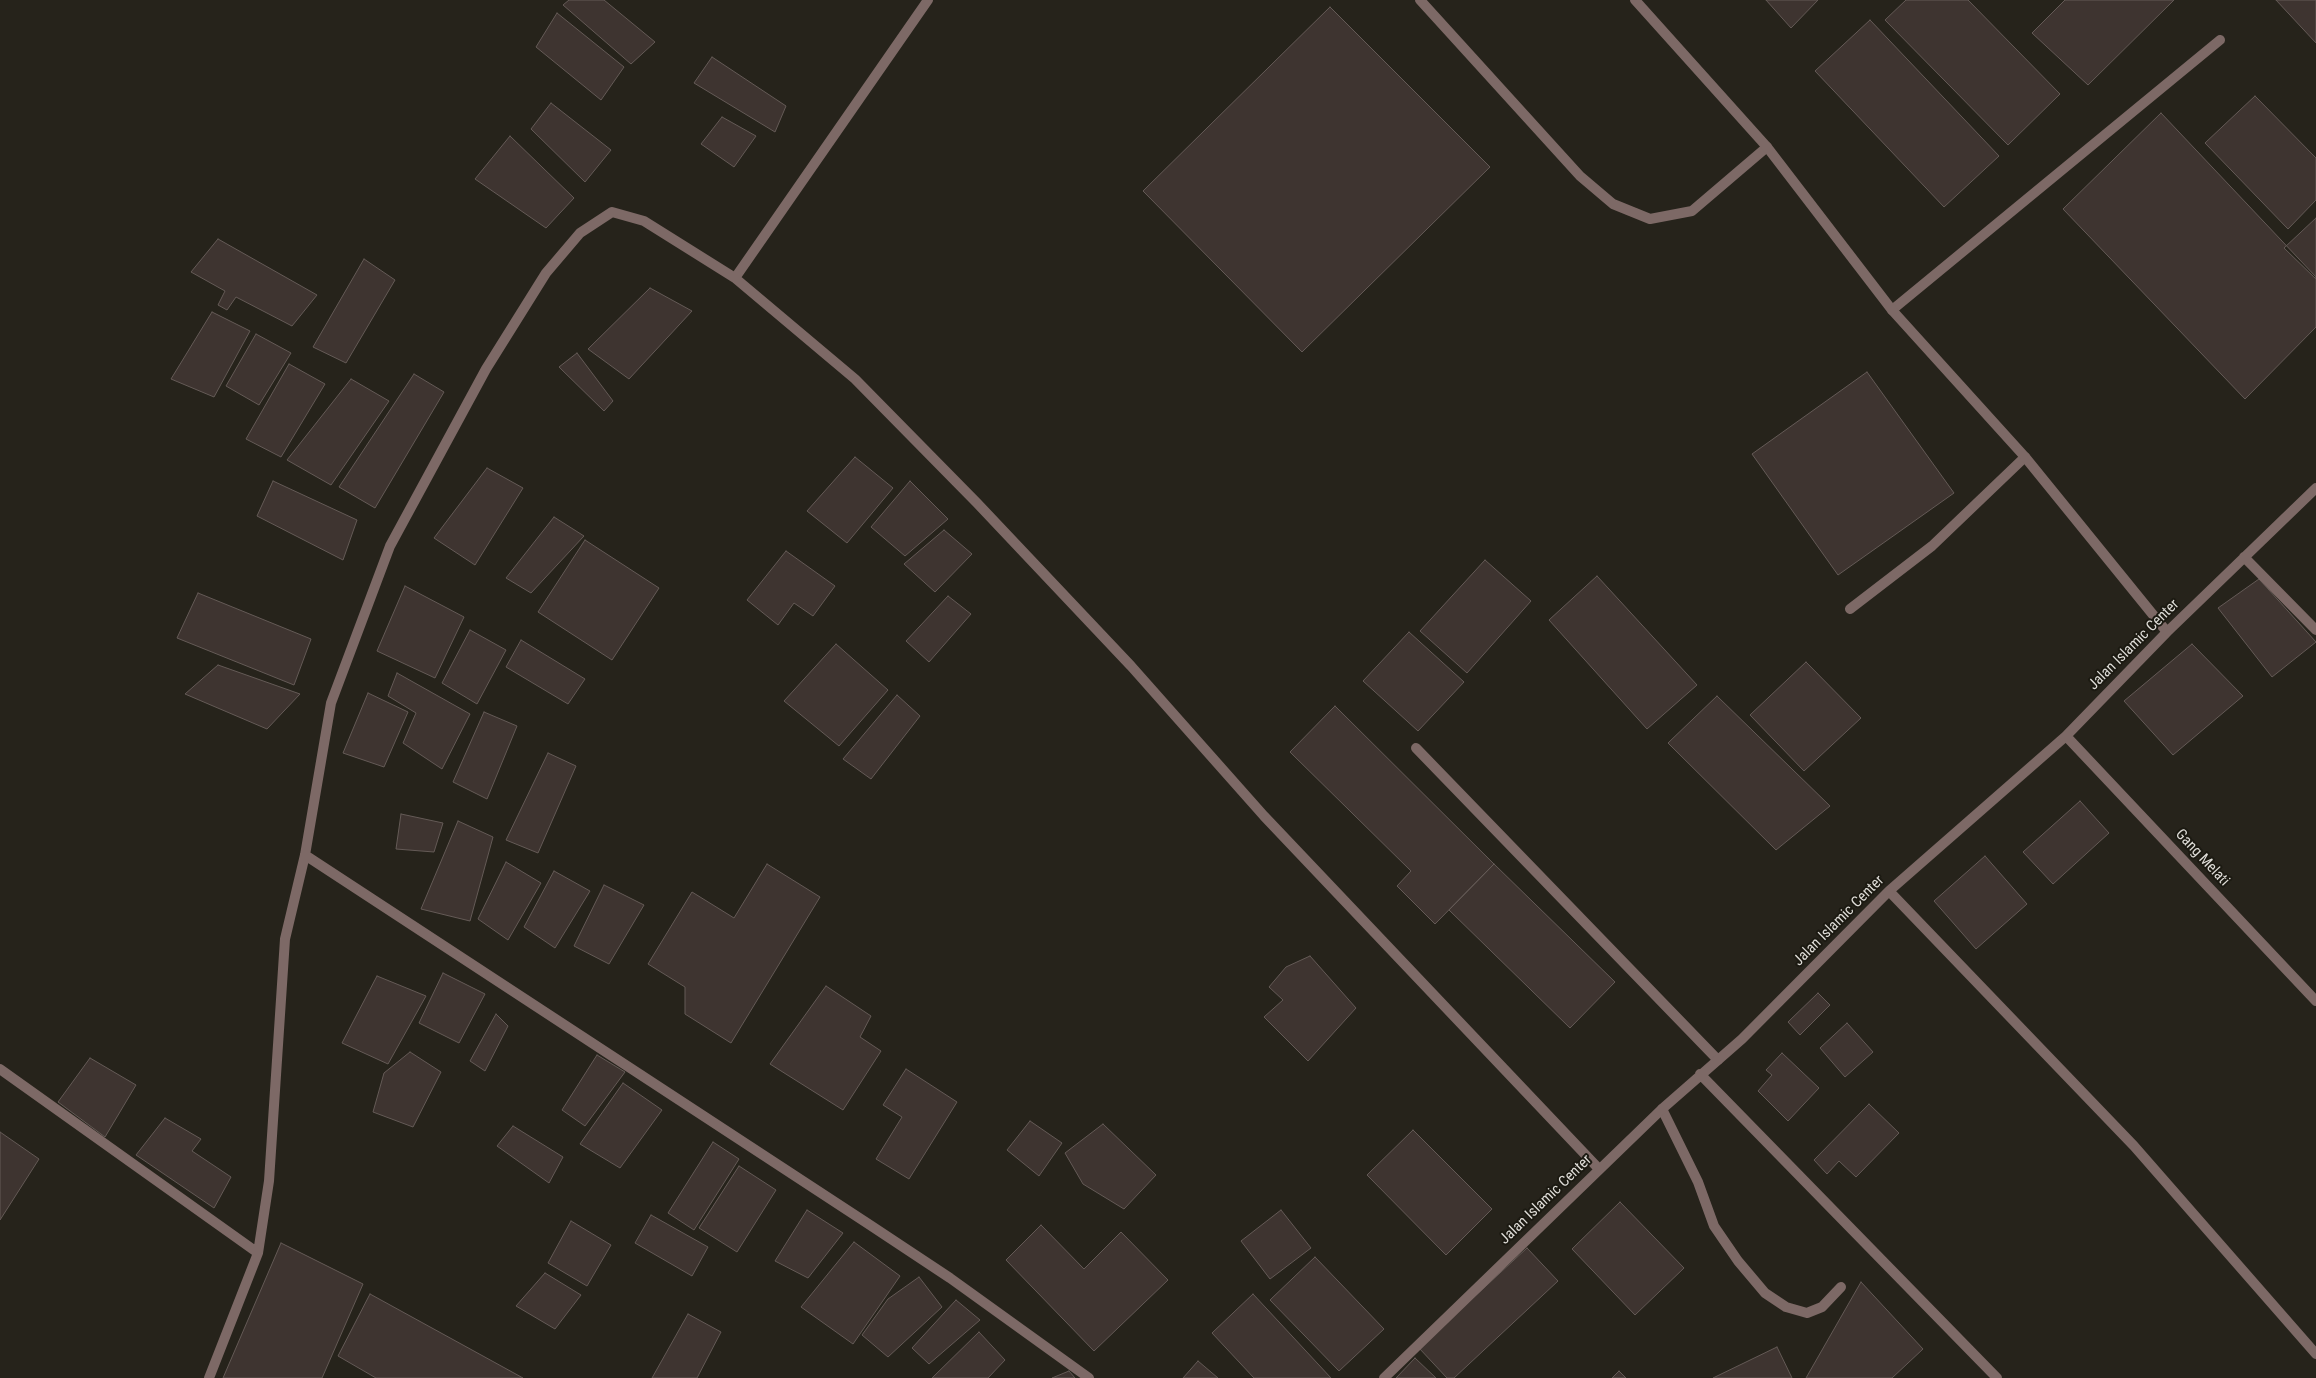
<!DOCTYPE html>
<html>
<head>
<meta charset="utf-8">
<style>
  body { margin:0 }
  canvas { display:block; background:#26231b }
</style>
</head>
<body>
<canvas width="2316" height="1378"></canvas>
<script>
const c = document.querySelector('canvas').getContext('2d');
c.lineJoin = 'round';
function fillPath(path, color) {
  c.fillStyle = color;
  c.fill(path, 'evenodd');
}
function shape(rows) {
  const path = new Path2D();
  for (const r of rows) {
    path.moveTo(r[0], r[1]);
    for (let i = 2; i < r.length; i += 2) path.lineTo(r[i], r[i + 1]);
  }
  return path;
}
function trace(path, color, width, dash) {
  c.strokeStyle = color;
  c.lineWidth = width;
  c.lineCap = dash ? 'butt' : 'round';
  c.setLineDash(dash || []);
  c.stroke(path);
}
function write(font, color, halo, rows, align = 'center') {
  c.font = font + ' "Roboto Condensed",sans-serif';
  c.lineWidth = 4;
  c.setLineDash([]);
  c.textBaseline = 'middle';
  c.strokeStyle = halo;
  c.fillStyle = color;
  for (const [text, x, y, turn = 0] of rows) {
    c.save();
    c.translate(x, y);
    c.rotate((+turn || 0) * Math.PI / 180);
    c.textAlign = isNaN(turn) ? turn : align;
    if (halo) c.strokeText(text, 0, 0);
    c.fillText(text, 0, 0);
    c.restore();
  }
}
const building = shape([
  [569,0,604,0,655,42,631,64,563,5,569,0],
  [1766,0,1818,0,1791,28,1766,0],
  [1906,0,1968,0,2060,94,2008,145,1885,20,1906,0],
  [2065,0,2174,0,2088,85,2032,33,2065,0],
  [2276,0,2316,0,2316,43,2276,0],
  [1330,7,1490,167,1302,352,1143,191,1330,7],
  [557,13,624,67,601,100,536,47,557,13],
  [1870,20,1999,156,1944,207,1815,71,1870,20],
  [712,57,786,106,775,132,694,83,712,57],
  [2255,96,2316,158,2316,200,2288,229,2205,143,2255,96],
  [551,103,611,150,585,182,531,129,551,103],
  [2161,113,2316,277,2316,327,2245,399,2063,209,2161,113],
  [722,117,756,136,734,167,701,144,722,117],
  [510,136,574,198,546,228,475,179,510,136],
  [2316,218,2316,279,2284,248,2316,218],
  [218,239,317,295,292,326,236,297,227,310,218,305,225,291,191,272,218,239],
  [364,259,395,280,346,363,313,347,364,259],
  [650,288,692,311,629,379,588,349,650,288],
  [212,312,250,331,214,397,171,379,212,312],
  [256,334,291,353,259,405,226,386,256,334],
  [577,353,613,401,604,411,559,367,577,353],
  [289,364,325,384,281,457,246,439,289,364],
  [1867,372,1954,493,1838,575,1752,454,1867,372],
  [414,374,444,392,375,508,339,487,414,374],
  [351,379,389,401,331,485,287,460,351,379],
  [855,457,893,488,847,543,807,511,855,457],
  [487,468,523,488,475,565,434,538,487,468],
  [273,481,357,520,343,560,257,516,273,481],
  [910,481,948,519,905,556,871,527,910,481],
  [554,517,584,536,531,593,506,578,554,517],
  [944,530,972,554,935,592,904,564,944,530],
  [585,540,659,588,612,660,538,612,585,540],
  [786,551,835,586,813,616,794,603,778,625,747,600,786,551],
  [1485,560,1531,601,1467,673,1420,631,1485,560],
  [1597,576,1697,685,1647,729,1549,620,1597,576],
  [2259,579,2316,642,2272,677,2218,608,2259,579],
  [405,586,464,617,435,678,377,651,405,586],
  [198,593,311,639,294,685,177,638,198,593],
  [948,596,971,614,929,662,906,641,948,596],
  [470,630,506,650,477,704,442,683,470,630],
  [1409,632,1464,682,1418,731,1363,681,1409,632],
  [521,640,585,679,568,704,506,667,521,640],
  [836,644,888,690,839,746,784,701,836,644],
  [2192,644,2243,696,2173,755,2124,701,2192,644],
  [1806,662,1861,718,1804,771,1750,715,1806,662],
  [218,665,300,694,267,729,185,694,218,665],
  [397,673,470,714,442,769,403,743,416,713,388,696,397,673],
  [368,693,408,712,384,767,343,753,368,693],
  [897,695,920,716,871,779,843,759,897,695],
  [1717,696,1830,806,1776,850,1668,743,1717,696],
  [1335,706,1494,864,1435,924,1397,886,1411,871,1290,752,1335,706],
  [484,712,517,726,487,799,453,782,484,712],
  [548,753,576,766,538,853,506,840,548,753],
  [2080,801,2109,833,2053,884,2023,852,2080,801],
  [401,814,443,823,434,852,396,849,401,814],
  [458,821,493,837,470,921,421,909,458,821],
  [1985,856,2027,904,1976,949,1934,901,1985,856],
  [506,862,541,883,508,940,478,919,506,862],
  [767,864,820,897,731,1043,685,1014,685,987,648,964,692,892,734,918,767,864],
  [1494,864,1615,982,1570,1028,1449,910,1494,864],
  [554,871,590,891,555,948,524,927,554,871],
  [604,885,644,905,609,964,574,946,604,885],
  [1310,956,1356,1008,1308,1061,1264,1017,1283,1000,1269,987,1286,967,1310,956],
  [443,973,485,994,459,1043,419,1023,443,973],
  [377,976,426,996,388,1064,342,1043,377,976],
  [826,986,871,1016,860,1037,881,1051,843,1110,770,1064,826,986],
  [1818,993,1830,1005,1800,1035,1788,1022,1818,993],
  [496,1014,508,1026,485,1071,470,1061,496,1014],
  [1847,1023,1873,1052,1845,1077,1820,1048,1847,1023],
  [410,1052,441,1072,413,1127,373,1112,384,1073,410,1052],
  [1782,1053,1819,1088,1788,1121,1758,1091,1772,1075,1766,1070,1782,1053],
  [597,1055,625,1072,585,1126,562,1110,597,1055],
  [90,1058,136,1085,105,1137,58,1102,90,1058],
  [906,1069,957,1102,909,1179,876,1159,902,1117,883,1105,906,1069],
  [623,1083,662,1110,620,1168,580,1144,623,1083],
  [1869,1104,1899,1133,1856,1177,1839,1161,1827,1174,1814,1160,1869,1104],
  [165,1118,201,1139,192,1151,231,1177,214,1208,136,1155,165,1118],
  [1030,1121,1062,1143,1039,1176,1007,1150,1030,1121],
  [1103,1124,1156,1175,1124,1209,1083,1184,1065,1153,1103,1124],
  [513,1126,563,1157,549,1183,497,1146,513,1126],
  [1413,1130,1492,1209,1446,1255,1367,1175,1413,1130],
  [0,1132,39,1159,0,1220,0,1132],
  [713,1142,739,1159,694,1230,668,1213,713,1142],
  [739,1166,776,1190,737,1252,699,1228,739,1166],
  [1620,1202,1684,1268,1635,1315,1572,1249,1620,1202],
  [807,1210,843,1233,808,1278,775,1261,807,1210],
  [1281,1210,1311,1248,1270,1279,1241,1241,1281,1210],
  [651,1215,708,1247,692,1276,635,1243,651,1215],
  [571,1221,611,1245,587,1286,548,1263,571,1221],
  [1041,1225,1084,1269,1121,1232,1168,1280,1094,1351,1006,1260,1041,1225],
  [854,1242,900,1276,853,1344,801,1307,854,1242],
  [281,1243,363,1284,322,1378,223,1378,281,1243],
  [1527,1248,1558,1281,1454,1378,1447,1378,1419,1348,1527,1248],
  [1315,1257,1384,1329,1339,1371,1270,1300,1315,1257],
  [545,1273,581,1295,555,1329,516,1306,545,1273],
  [919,1277,942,1307,888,1357,862,1335,888,1299,919,1277],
  [1861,1282,1923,1349,1892,1378,1806,1378,1861,1282],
  [370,1294,523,1378,376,1378,338,1356,370,1294],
  [1253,1294,1331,1378,1254,1378,1212,1333,1253,1294],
  [956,1300,980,1320,929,1364,912,1348,956,1300],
  [688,1314,721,1332,697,1378,652,1378,688,1314],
  [979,1332,1005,1360,988,1378,932,1378,979,1332],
  [1777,1347,1792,1378,1713,1378,1777,1347],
  [1415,1358,1436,1378,1396,1378,1415,1358],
  [1198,1361,1218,1378,1183,1378,1198,1361],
  [1069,1371,1075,1378,1052,1378,1069,1371],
  [1619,1371,1626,1378,1612,1378,1619,1371]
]);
const lane = shape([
  [1420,0,1580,176,1613,204,1650,219,1692,211,1767,147],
  [1892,310,2220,40],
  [1850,609,1932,546,2025,457],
  [1416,748,1718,1060],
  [1662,1109,1698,1182,1714,1226,1738,1261,1765,1293,1786,1307,1807,1313,1822,1307,1841,1287]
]);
const street = shape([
  [928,0,735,278,855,379,977,503,1131,666,1264,816,1599,1169],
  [1635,0,1767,147,1892,310,2025,457,2167,632],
  [2244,557,2316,630],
  [2066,736,2316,1001],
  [305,855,870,1225,950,1278,1089,1378],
  [1889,891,2134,1146,2316,1354],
  [0,1069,258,1253],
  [1700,1074,1997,1378],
  [209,1378,258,1253,269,1181,285,939,305,855,331,703,390,546,486,369,546,273,580,233,612,212,644,221,735,278],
  [1384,1378,1662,1109,1742,1039,1889,891,2066,736,2167,632,2316,488]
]);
const streetNames = [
  ["Jalan Islamic Center",2134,645,-45],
  ["Gang Melati",2202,858,47],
  ["Jalan Islamic Center",1839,921,-45],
  ["Jalan Islamic Center",1546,1200,-44]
];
fillPath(building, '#3e3430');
trace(building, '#645a56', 1);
trace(lane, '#7d6966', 10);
trace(street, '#7d6966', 10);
write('15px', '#dfddd8', '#1c1a12', streetNames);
</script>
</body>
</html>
